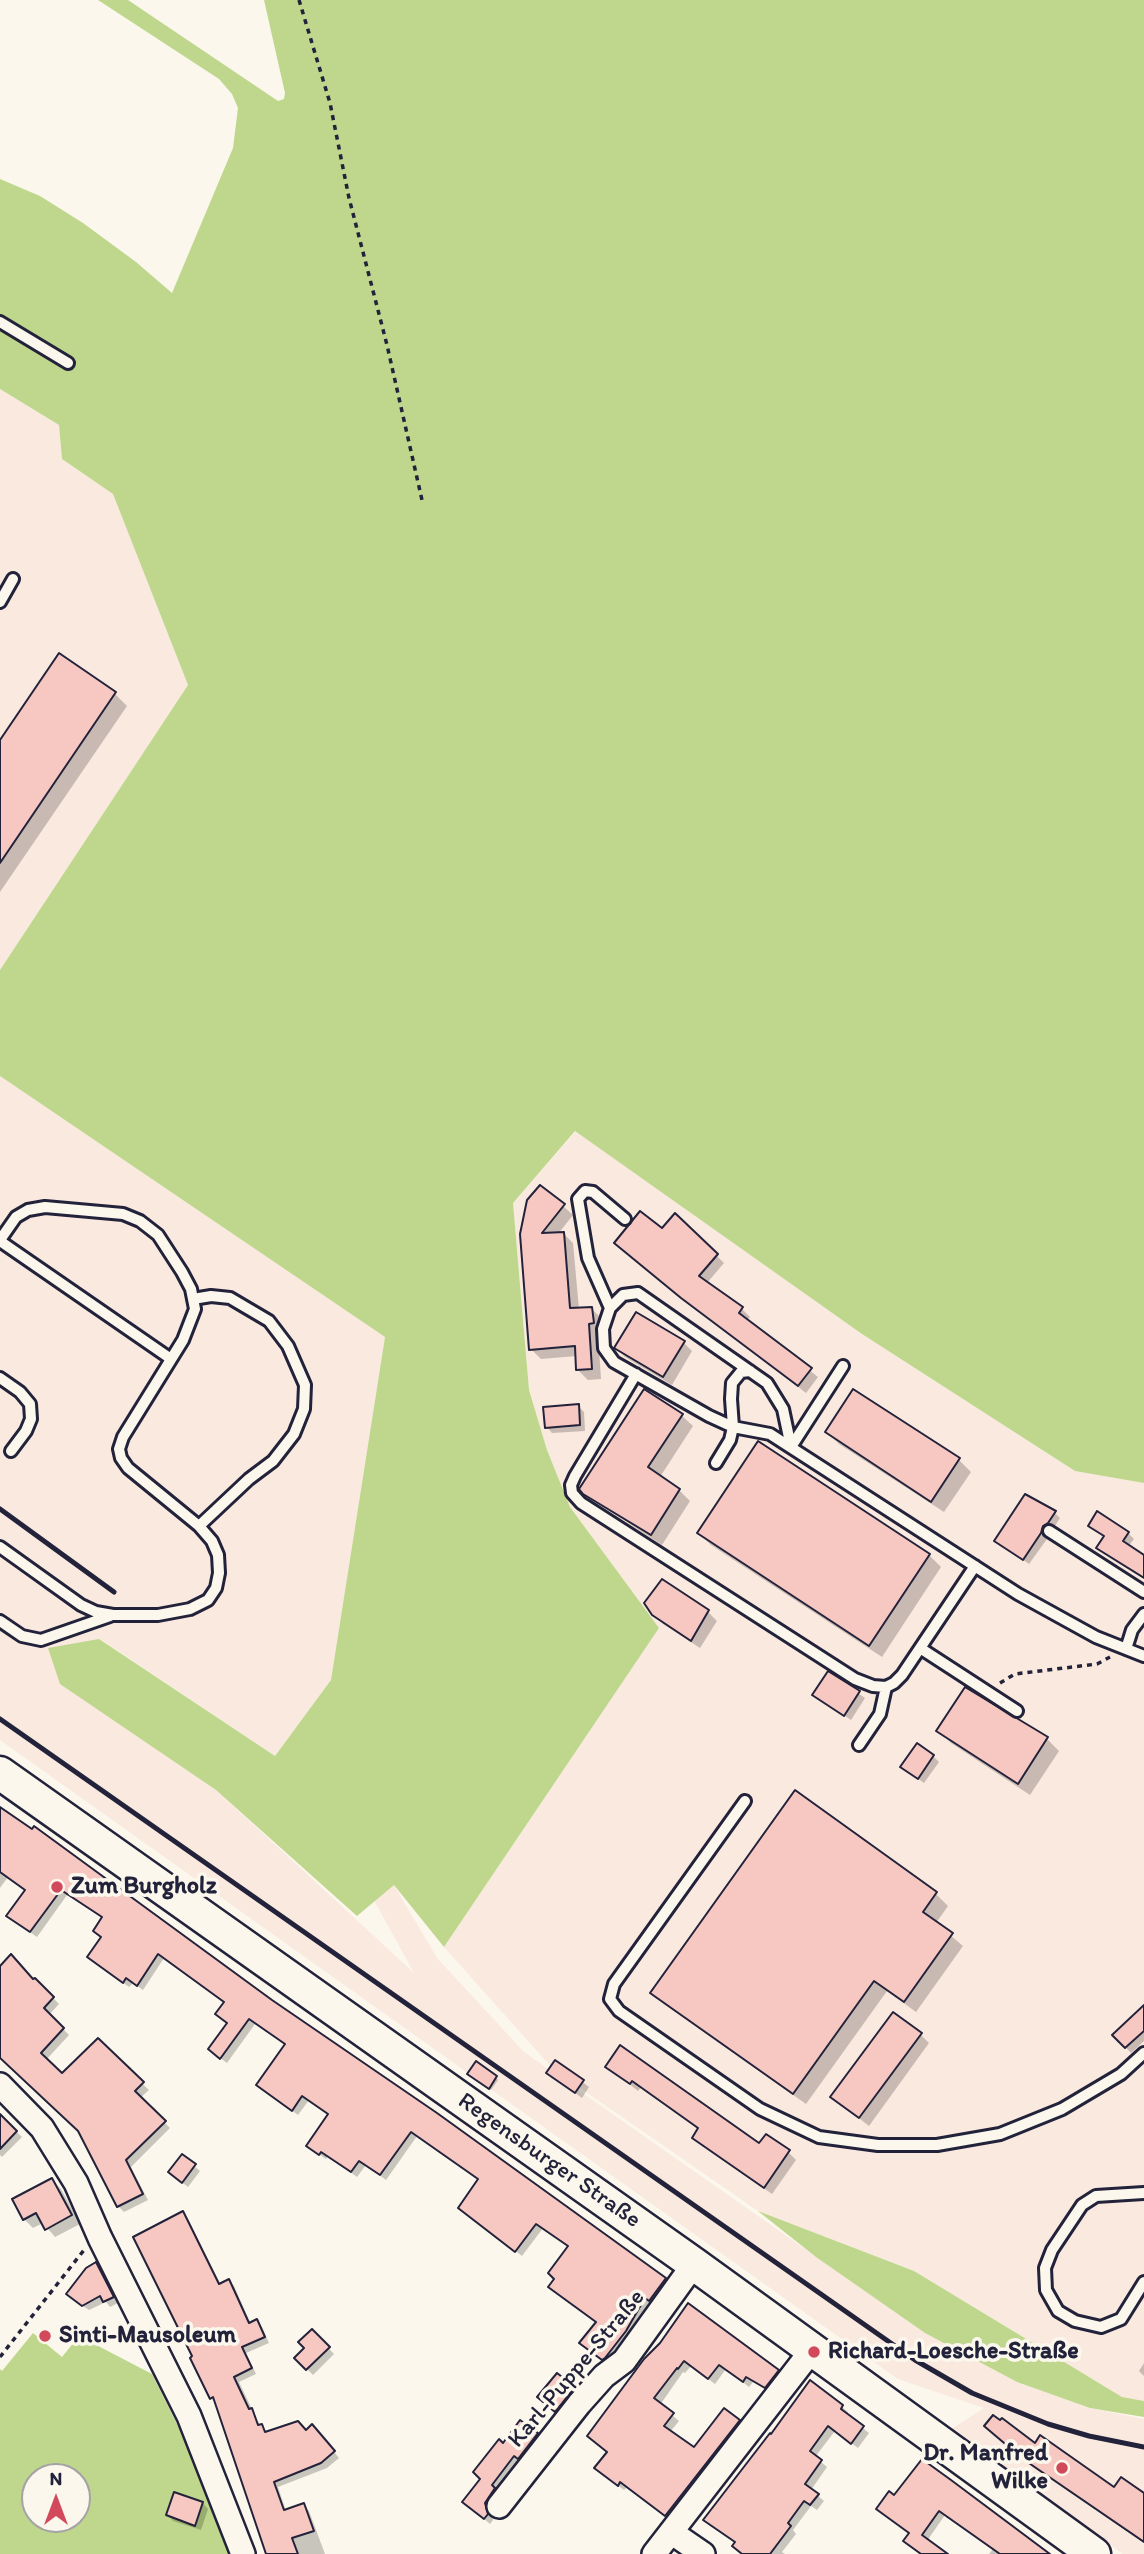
<!DOCTYPE html>
<html>
<head>
<meta charset="utf-8">
<style>
  body { margin:0 }
  #map { position:relative; width:1144px; height:2554px; overflow:hidden; background:#fbf7ec; font-family:Itim,sans-serif }
  canvas { display:block }
  .north { position:absolute; left:21px; top:2463px; width:70px; height:70px; box-sizing:border-box; background:#fbf7ec; border:2px solid #a4a2a5; border-radius:50%; rotate:0deg; font-size:19px; font-weight:700; line-height:28px; text-align:center; color:#22223b }
  .north::after { content:''; display:block; margin:auto; width:24px; height:32px; background:#d1495b; clip-path:polygon(50% 0,100% 100%,50% 72%,0 100%) }
</style>
</head>
<body>
<div id="map">
<canvas width="1144" height="2554"></canvas>
<div class="north">N</div>
</div>
<script>
const c = document.querySelector('canvas').getContext('2d');
c.lineJoin = 'round';
function fillPath(path, color) {
  c.fillStyle = color;
  c.fill(path, 'evenodd');
}
function shape(rows) {
  const path = new Path2D();
  for (const r of rows) {
    path.moveTo(r[0], r[1]);
    for (let i = 2; i < r.length; i += 2) path.lineTo(r[i], r[i + 1]);
  }
  return path;
}
function trace(path, color, width, dash) {
  c.strokeStyle = color;
  c.lineWidth = width;
  c.lineCap = dash ? 'butt' : 'round';
  c.setLineDash(dash || []);
  c.stroke(path);
}
function write(font, color, halo, rows, align = 'center') {
  c.font = font + ' Itim,sans-serif';
  c.lineWidth = 7;
  c.setLineDash([]);
  c.textBaseline = 'middle';
  c.strokeStyle = halo;
  c.fillStyle = color;
  for (const [text, x, y, turn = 0] of rows) {
    c.save();
    c.translate(x, y);
    c.rotate((+turn || 0) * Math.PI / 180);
    c.textAlign = isNaN(turn) ? turn : align;
    if (halo) c.strokeText(text, 0, 0);
    c.fillText(text, 0, 0);
    c.restore();
  }
}
const built = shape([
  [0,389,59,425,62,459,113,494,188,685,0,970],
  [0,1076,385,1337,331,1680,275,1756,100,1639,62,1684,216,1790,414,1973,371,1895,394,1885,437,1958,524,2052,925,2333,1017,2382,1090,2408,1144,2419,1144,2554,1123,2554,950,2430,984,2408,898,2379,0,1740],
  [576,1131,862,1334,1075,1471,1144,1483,1144,2401,1122,2397,914,2271,758,2211,554,2070,444,1947,659,1628,570,1507,547,1450,529,1390,513,1203]
]);
const green = shape([
  [98,0,128,0,278,101,284,99,285,93,264,0,1144,0,1144,1483,1075,1471,862,1334,575,1131,513,1203,529,1390,547,1450,570,1507,659,1628,444,1947,394,1885,357,1916,216,1790,60,1684,48,1648,99,1639,275,1756,331,1680,385,1337,0,1076,0,970,188,685,113,494,62,459,59,425,0,389,0,179,40,196,83,223,136,262,172,293,233,148,238,108,232,94,219,79],
  [758,2211,914,2271,1122,2397,1144,2401,1144,2417,1090,2408,1017,2382,925,2333,816,2257],
  [33,2333,62,2357,79,2336,152,2374,211,2492,232,2554,0,2554,0,2369,2,2371],
  [35,2477,77,2477,77,2519,35,2519]
]);
const shadow = shape([
  [115,694,127,706,0,892,0,743],
  [563,1206,573,1215,558,1234,563,1233,573,1243,579,1309,591,1308,601,1318,598,1334,601,1379,588,1380,578,1370,577,1356,541,1359,531,1349,522,1234],
  [675,1215,724,1263,707,1283,742,1309,750,1317,747,1321,818,1377,806,1393,624,1251,662,1231],
  [683,1342,692,1351,672,1385,625,1357,616,1348],
  [578,1406,584,1412,585,1431,552,1433,547,1427],
  [681,1415,693,1426,660,1477,679,1490,690,1501,662,1545,593,1500,582,1489],
  [827,1432,959,1460,971,1472,944,1512,839,1444],
  [1055,1513,1060,1518,1053,1529,1048,1532,1047,1539,1029,1564,996,1541],
  [1096,1531,1128,1533,1134,1539,1128,1547,1144,1557,1144,1578,1104,1553,1099,1548,1105,1537],
  [699,1533,929,1555,941,1567,882,1657,711,1545],
  [662,1581,708,1612,717,1621,700,1648,663,1624,654,1614],
  [829,1673,865,1698,851,1720,815,1695],
  [939,1731,1047,1739,1059,1751,1030,1795,951,1743],
  [933,1756,939,1762,924,1783,902,1767],
  [795,1793,936,1894,948,1906,936,1923,963,1946,916,2012,887,1991,806,2104,664,2004,652,1992],
  [0,1810,665,2279,671,2285,655,2306,651,2303,631,2337,609,2364,587,2348,597,2323,550,2287,569,2247,543,2228,522,2256,466,2213,479,2180,417,2136,386,2180,366,2165,357,2177,328,2156,326,2159,314,2151,330,2115,309,2100,298,2115,264,2090,286,2045,255,2024,227,2063,216,2055,229,2024,225,2003,164,1958,143,1990,133,1983,129,1987,95,1963,103,1938,103,1918,67,1895,37,1937,14,1921,26,1891,8,1877,0,1888],
  [0,1967,35,1980,59,2004,49,2015,69,2035,46,2060,62,2075,98,2041,149,2090,140,2098,170,2128,131,2167,148,2200,124,2212,118,2206,79,2130,0,2056],
  [1144,2008,1144,2041,1131,2053,1114,2035],
  [920,2034,929,2043,869,2126,832,2097],
  [556,2062,589,2087,582,2098,554,2078],
  [607,2066,759,2146,788,2152,796,2160,772,2194,702,2145,694,2138,700,2129,641,2087,638,2091],
  [472,2076,496,2077,498,2080,491,2090],
  [0,2116,22,2137,2,2157,0,2155],
  [182,2156,200,2171,188,2187,175,2177],
  [52,2180,61,2189,80,2224,55,2237,43,2223,33,2228,24,2219,14,2200],
  [182,2213,188,2219,221,2285,228,2281,234,2286,251,2324,257,2322,262,2327,269,2343,246,2353,256,2374,239,2382,260,2426,267,2431,318,2432,339,2458,327,2468,278,2487,286,2511,304,2505,309,2511,325,2554,268,2554,217,2404,211,2398],
  [96,2264,102,2270,118,2303,110,2307,106,2302,89,2310,74,2300],
  [312,2331,334,2354,313,2375,296,2358,306,2348],
  [661,2344,778,2371,784,2377,771,2393,753,2382,749,2387,726,2369,715,2384,691,2366,685,2373,683,2372,660,2405,679,2421,670,2432,694,2450,739,2421,745,2427,672,2521,627,2487,624,2490,602,2474,608,2453],
  [1144,2363,1144,2376,1139,2371],
  [557,2375,580,2394,562,2416,545,2403],
  [842,2407,848,2412,846,2415,869,2433,858,2448,835,2431,815,2457,827,2467,811,2490,824,2501,817,2510,811,2506,793,2530,796,2534,782,2552,785,2554,743,2554,735,2546],
  [521,2422,543,2440,490,2510,493,2520,490,2524,470,2507,482,2479],
  [995,2435,1035,2445,1115,2489,1144,2496,1144,2543,1034,2468],
  [922,2461,1046,2554,989,2554,993,2549,945,2515,927,2541,945,2554,921,2554,911,2547,905,2541,910,2534,895,2498],
  [203,2503,208,2509,201,2530,173,2521,168,2515]
]);
const building = shape([
  [59,653,116,692,0,863,0,740,59,653],
  [540,1185,565,1204,542,1233,564,1232,570,1308,592,1307,594,1323,589,1324,592,1369,576,1370,575,1346,529,1350,520,1234,527,1200,540,1185],
  [640,1211,662,1228,675,1213,718,1254,699,1276,743,1307,739,1313,812,1368,798,1386,681,1298,614,1243,640,1211],
  [636,1312,685,1341,663,1377,614,1348,636,1312],
  [644,1389,683,1414,648,1467,680,1489,651,1535,583,1494,579,1489,644,1389],
  [853,1389,960,1458,931,1502,825,1432,853,1389],
  [579,1404,580,1425,545,1428,543,1407,579,1404],
  [758,1441,930,1554,869,1646,697,1533,758,1441],
  [1025,1494,1056,1511,1048,1523,1043,1526,1041,1533,1023,1560,994,1541,1025,1494],
  [1097,1511,1129,1532,1123,1541,1144,1555,1144,1578,1096,1548,1104,1536,1088,1526,1097,1511],
  [662,1579,709,1610,691,1641,652,1615,644,1603,662,1579],
  [828,1671,860,1691,844,1716,812,1695,828,1671],
  [965,1687,1048,1737,1018,1784,936,1731,965,1687],
  [917,1743,934,1755,918,1779,900,1767,917,1743],
  [795,1790,937,1892,923,1912,953,1933,904,2002,874,1981,793,2094,650,1993,795,1790],
  [0,1807,32,1829,34,1826,272,2000,437,2113,666,2278,649,2301,645,2298,626,2331,605,2358,602,2360,579,2343,596,2322,548,2287,554,2279,548,2273,568,2246,536,2224,515,2252,458,2208,478,2179,411,2132,380,2175,359,2161,351,2172,321,2152,319,2155,306,2146,328,2114,302,2096,292,2111,256,2085,285,2044,249,2019,220,2059,208,2049,227,2023,215,2014,224,2002,158,1954,137,1986,126,1978,123,1983,87,1957,101,1937,93,1931,102,1917,61,1890,30,1932,6,1916,25,1890,0,1872,0,1807],
  [11,1954,33,1979,35,1978,54,1997,44,2008,64,2028,41,2053,62,2073,98,2038,144,2082,135,2091,166,2121,126,2160,143,2194,117,2207,78,2131,0,2058,0,1966,11,1954],
  [1144,2005,1144,2031,1125,2048,1112,2035,1144,2005],
  [893,2012,922,2033,859,2118,830,2097,893,2012],
  [620,2045,759,2143,766,2134,790,2150,764,2188,692,2138,698,2128,632,2081,630,2084,605,2067,620,2045],
  [555,2060,584,2080,575,2093,546,2073,555,2060],
  [476,2061,497,2076,489,2089,467,2074,476,2061],
  [0,2114,17,2131,0,2149,0,2114],
  [182,2154,196,2164,182,2183,168,2172,182,2154],
  [52,2178,72,2215,45,2230,36,2213,23,2220,12,2199,52,2178],
  [183,2211,219,2284,229,2279,249,2323,257,2319,265,2337,242,2347,252,2368,234,2377,249,2409,252,2408,258,2425,262,2424,265,2432,298,2421,306,2430,312,2424,335,2451,321,2463,274,2482,284,2510,304,2503,314,2531,292,2538,298,2554,266,2554,213,2397,210,2399,190,2358,192,2356,133,2237,183,2211],
  [96,2262,114,2297,103,2302,100,2296,82,2306,66,2294,86,2268,96,2262],
  [688,2303,779,2370,765,2388,746,2377,743,2382,719,2365,708,2379,684,2361,678,2369,677,2368,654,2398,674,2413,664,2426,694,2447,724,2408,740,2420,665,2516,620,2482,618,2486,594,2468,607,2452,587,2436,644,2359,660,2343,688,2303],
  [312,2329,330,2347,306,2370,294,2358,304,2348,298,2342,312,2329],
  [557,2373,575,2387,555,2412,537,2397,557,2373],
  [810,2380,843,2405,841,2409,864,2426,851,2444,828,2426,810,2451,822,2460,805,2484,819,2494,810,2505,804,2501,788,2523,791,2526,770,2554,742,2554,732,2546,735,2542,703,2520,770,2433,771,2434,810,2380],
  [993,2415,1000,2420,1002,2418,1035,2443,1040,2435,1114,2487,1121,2477,1144,2493,1144,2542,1023,2459,984,2426,993,2415],
  [520,2420,538,2433,518,2459,514,2456,492,2485,495,2488,485,2503,488,2514,484,2519,462,2502,480,2479,473,2472,499,2439,503,2443,520,2420],
  [922,2459,951,2480,1050,2554,1000,2554,939,2511,922,2535,948,2554,921,2554,903,2541,909,2533,876,2509,889,2491,894,2495,922,2459],
  [174,2492,203,2502,195,2526,166,2515,174,2492]
]);
const path = shape([
  [299,0,330,103,349,198,387,345,422,500],
  [1000,1683,1015,1674,1097,1664,1110,1657],
  [0,2357,84,2250]
]);
const lane = shape([
  [0,322,68,363],
  [0,602,13,579],
  [0,1240,16,1217,28,1210,45,1207,123,1214,140,1221,158,1235,182,1272,191,1289,195,1309,183,1340,123,1437,119,1449,121,1458,128,1468,199,1526,212,1541,218,1555,219,1573,216,1588,208,1600,190,1609,158,1615,113,1615,96,1612,81,1605,0,1547],
  [0,1241,171,1359],
  [193,1299,211,1296,230,1298,269,1321,288,1346,305,1385,304,1409,294,1434,273,1461,249,1479,199,1526],
  [610,1308,588,1258,578,1199,585,1191,593,1192,625,1219],
  [636,1374,575,1476,571,1485,572,1493,581,1503,855,1679,873,1686,886,1687,894,1683,902,1675,975,1566],
  [0,1378,20,1392,30,1404,31,1419,26,1431,11,1451],
  [791,1447,783,1409,767,1383,638,1293,623,1295,610,1308,603,1329,604,1348,614,1362,709,1416,733,1427,770,1434,1018,1594,1096,1637,1144,1656],
  [791,1447,843,1366],
  [716,1463,730,1440,733,1427,731,1399,732,1383,741,1372,750,1371],
  [1049,1531,1144,1592],
  [0,1621,22,1636,41,1640,110,1616],
  [920,1648,1017,1711],
  [1126,1649,1132,1630,1144,1614],
  [859,1745,880,1714,886,1687],
  [745,1801,614,1984,610,1999,619,2011,760,2109,819,2137,878,2145,937,2145,1000,2134,1062,2109,1121,2074,1144,2053],
  [1144,2193,1096,2196,1082,2205,1052,2250,1045,2268,1046,2290,1058,2311,1075,2321,1101,2327,1121,2319,1144,2282]
]);
const street = shape([
  [0,2085,42,2128,76,2183,100,2238,189,2416,243,2554],
  [499,2506,579,2404,604,2376,624,2361,694,2264],
  [671,2532,703,2554],
  [654,2554,812,2350]
]);
const secondary = shape([
  [0,1773,694,2264,1094,2554]
]);
const rail = shape([
  [0,1509,114,1592],
  [0,1719,915,2360,972,2393,1048,2424,1089,2436,1144,2447]
]);
const markers = [
  [57,1887,7,"#d1495b"],
  [45,2336,7,"#d1495b"],
  [814,2352,7,"#d1495b"],
  [1062,2468,7,"#d1495b"]
];
const poiNames = [
  ["Zum Burgholz",71,1887],
  ["Sinti-Mausoleum",59,2336],
  ["Richard-Loesche-Straße",828,2352],
  ["Dr. Manfred",1048,2454,"right"],
  ["Wilke",1048,2482,"right"]
];
const streetNames = [
  ["Regensburger Straße",549,2161,35],
  ["Karl-Puppe-Straße",577,2369,-50]
];
fillPath(built, '#fae9df');
fillPath(green, '#bed78d');
fillPath(shadow, '#0003');
fillPath(building, '#f7c7c1');
trace(building, '#22223b', 2);
trace(lane, '#22223b', 16);
trace(street, '#22223b', 28);
trace(secondary, '#22223b', 37);
trace(path, '#22223b', 3.5, [5, 5]);
trace(lane, '#fbf7ec', 10);
trace(street, '#fbf7ec', 23);
trace(secondary, '#fbf7ec', 32);
trace(rail, '#22223b', 5);
for (const [x, y, r, color] of markers) {
  const dot = new Path2D();
  dot.arc(x, y, r, 0, 2 * Math.PI);
  c.fillStyle = color;
  c.fill(dot);
  trace(dot, '#fbf7ec', 2.5);
}
write('bold 24px', '#22223b', '#fbf7ec', poiNames, 'left');
write('24px', '#22223b', '#fbf7ec', streetNames);
</script>
</body>
</html>
